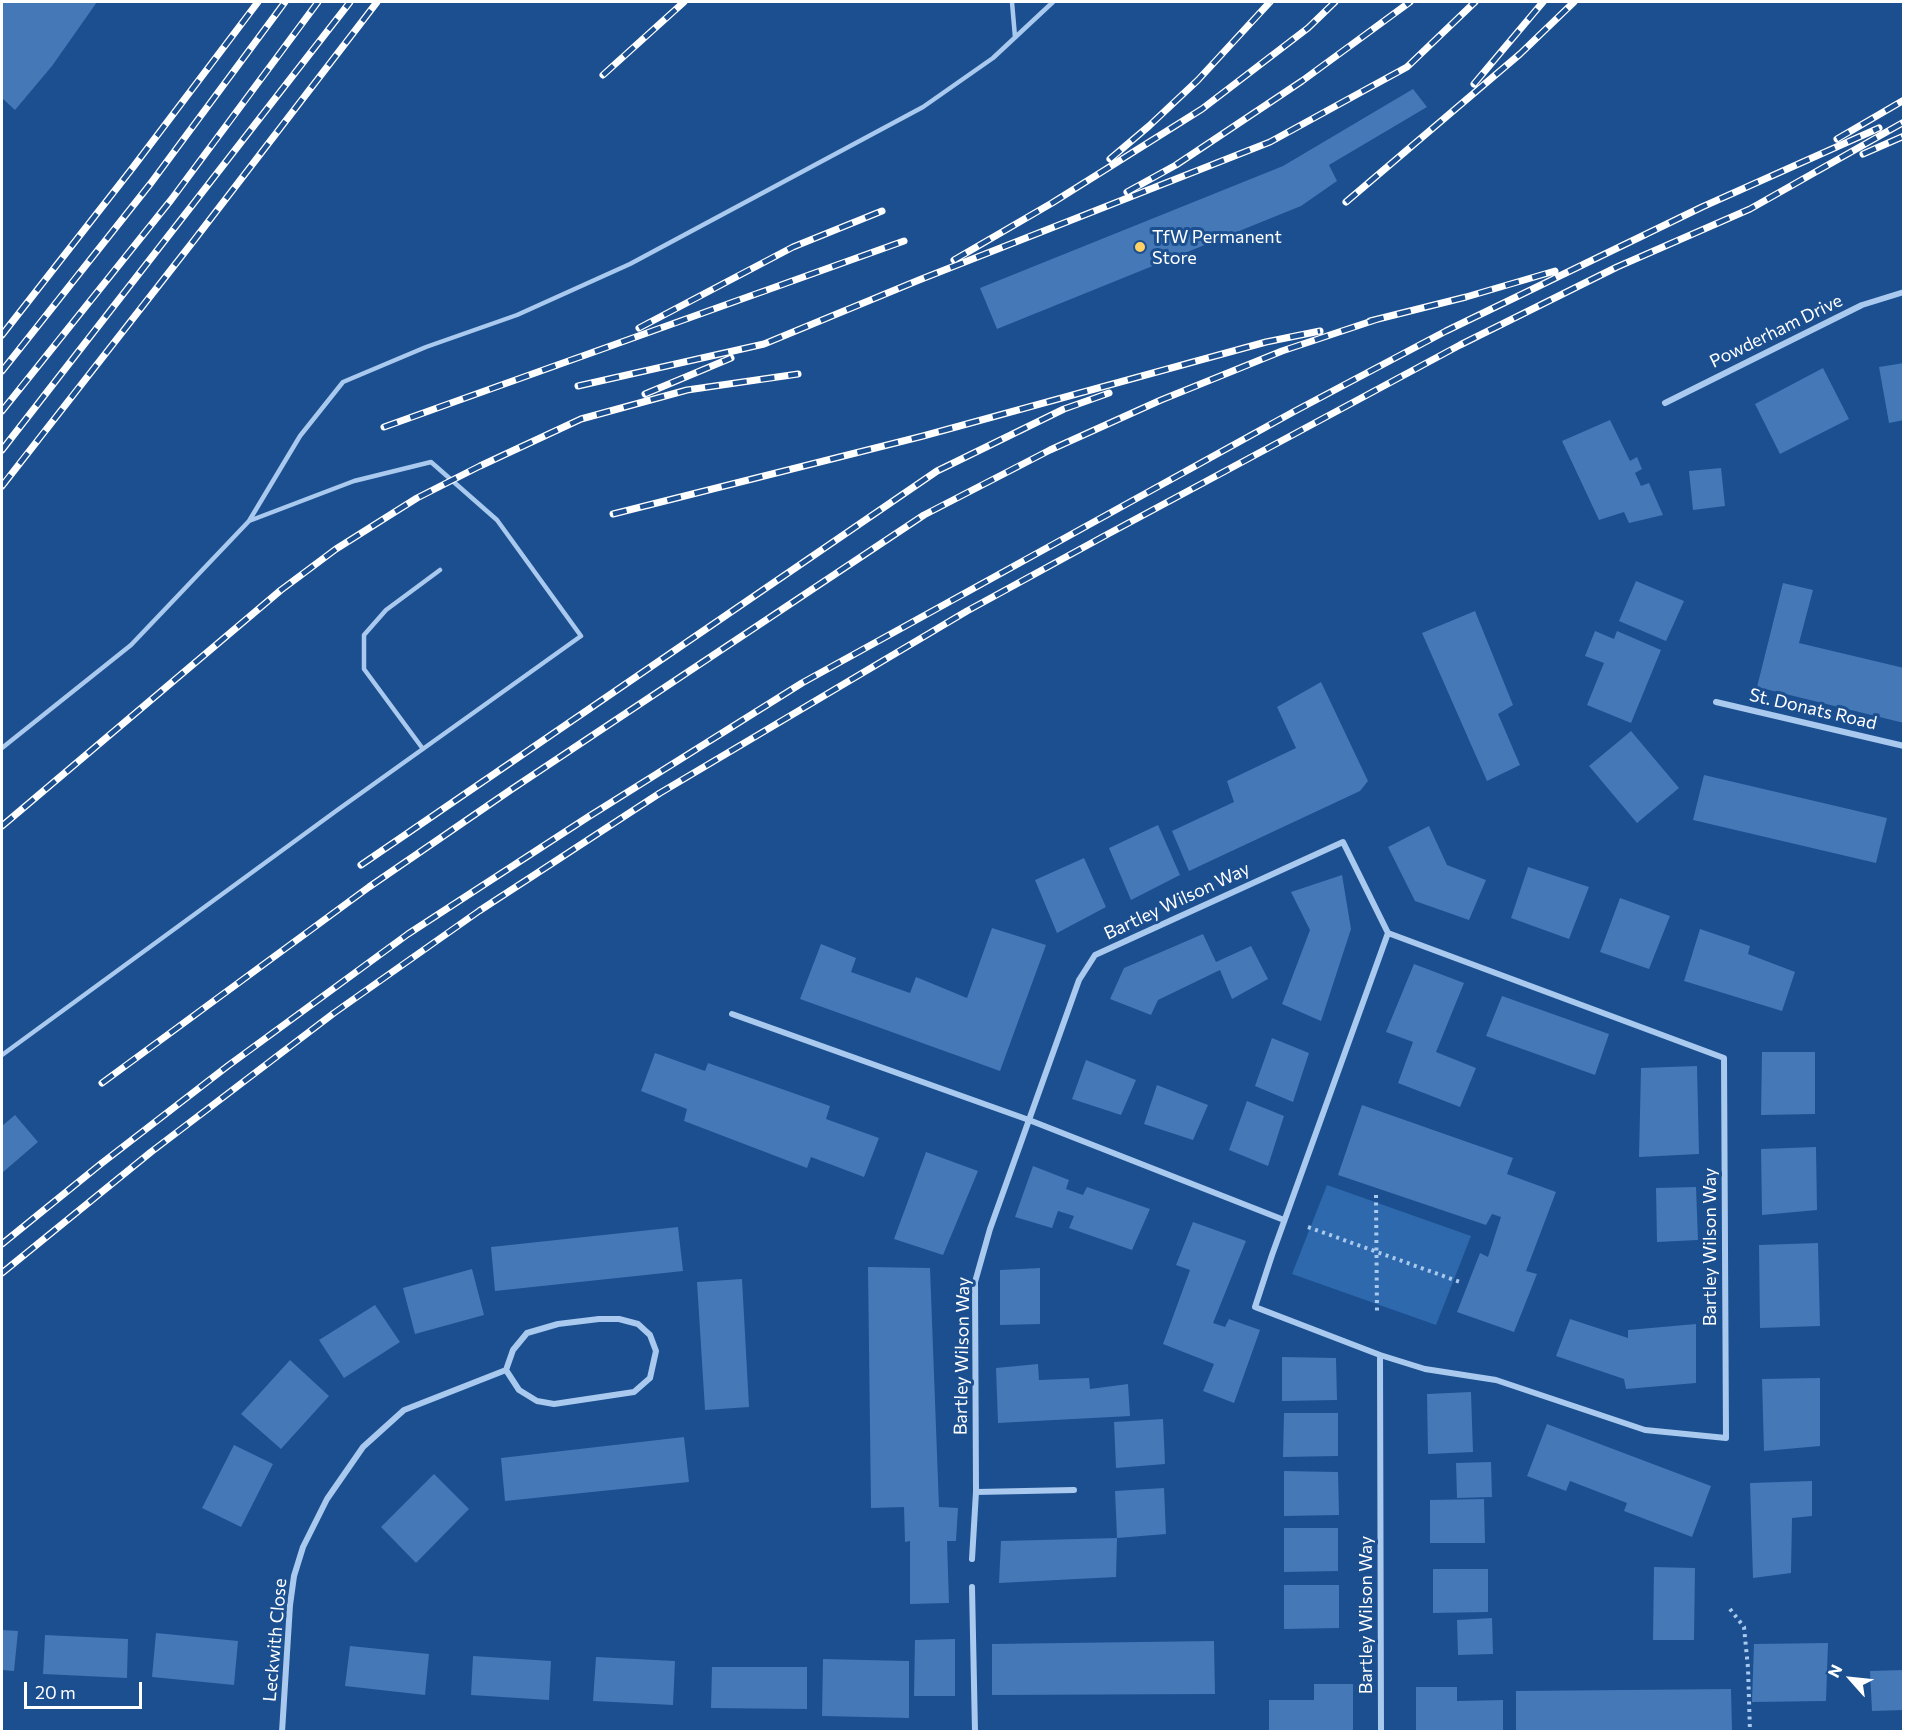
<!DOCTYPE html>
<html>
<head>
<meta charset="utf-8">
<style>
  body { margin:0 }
  #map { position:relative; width:1905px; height:1733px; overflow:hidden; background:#1b4f8f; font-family:Commissioner,sans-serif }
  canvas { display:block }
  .frame { position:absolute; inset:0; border:3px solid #fff; pointer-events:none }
  .north { position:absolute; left:1821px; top:1649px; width:60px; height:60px; -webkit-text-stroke:4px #1b4f8f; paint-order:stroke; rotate:297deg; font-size:16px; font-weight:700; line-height:24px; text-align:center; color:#fff }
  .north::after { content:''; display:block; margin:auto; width:21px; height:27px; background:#fff; clip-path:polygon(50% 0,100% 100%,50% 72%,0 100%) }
  .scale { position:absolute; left:24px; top:1682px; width:118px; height:27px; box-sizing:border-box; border:3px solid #fff; border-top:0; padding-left:8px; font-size:18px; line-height:21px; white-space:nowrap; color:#fff; -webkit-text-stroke:4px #1b4f8f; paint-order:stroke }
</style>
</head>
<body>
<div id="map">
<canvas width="1905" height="1733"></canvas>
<div class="frame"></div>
<div class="north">N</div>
<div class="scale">20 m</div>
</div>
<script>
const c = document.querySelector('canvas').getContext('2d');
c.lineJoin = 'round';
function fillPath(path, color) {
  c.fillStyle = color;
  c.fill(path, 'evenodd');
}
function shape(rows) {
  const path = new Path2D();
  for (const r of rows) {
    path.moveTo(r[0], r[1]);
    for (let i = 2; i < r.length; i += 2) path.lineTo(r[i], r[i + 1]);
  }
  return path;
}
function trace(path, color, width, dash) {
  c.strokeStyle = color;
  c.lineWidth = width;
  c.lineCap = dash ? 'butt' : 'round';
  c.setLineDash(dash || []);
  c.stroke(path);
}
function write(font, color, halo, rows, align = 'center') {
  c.font = font + ' Commissioner,sans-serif';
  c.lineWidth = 6;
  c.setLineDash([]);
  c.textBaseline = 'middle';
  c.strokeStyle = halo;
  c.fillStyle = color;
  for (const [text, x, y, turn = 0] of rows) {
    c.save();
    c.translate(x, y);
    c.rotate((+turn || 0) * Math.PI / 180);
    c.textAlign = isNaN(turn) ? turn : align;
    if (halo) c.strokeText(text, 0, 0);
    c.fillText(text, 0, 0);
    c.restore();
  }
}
const green = shape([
  [1327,1185,1471,1236,1436,1325,1292,1274]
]);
const building = shape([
  [2,2,97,2,52,66,15,110,2,98],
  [1413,89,1427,107,1329,165,1337,181,1301,206,997,329,980,288,1283,166],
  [1904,363,1904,420,1889,423,1879,367],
  [1823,368,1849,419,1780,454,1755,404],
  [1610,420,1630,461,1637,457,1642,469,1635,473,1641,486,1649,483,1663,515,1629,523,1624,512,1599,520,1562,441],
  [1721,468,1725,506,1693,510,1689,471],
  [1636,581,1684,601,1666,641,1619,621],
  [1783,583,1813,590,1799,643,1904,668,1904,723,1757,687],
  [1475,611,1513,705,1498,714,1520,765,1487,781,1422,633],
  [1595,631,1614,639,1617,631,1661,650,1631,723,1587,705,1604,663,1585,656],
  [1321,682,1368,781,1360,791,1189,871,1172,831,1234,802,1227,781,1296,748,1277,707],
  [1631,731,1679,788,1637,823,1589,766],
  [1704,775,1887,818,1876,863,1693,820],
  [1158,825,1180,875,1131,900,1109,848],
  [1429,826,1447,865,1486,880,1469,920,1415,901,1388,847],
  [1084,858,1106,907,1057,933,1035,880],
  [1528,867,1589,887,1569,939,1511,918],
  [1342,875,1351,929,1321,1021,1282,1004,1310,930,1291,892],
  [1620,898,1670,916,1649,969,1600,952],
  [992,928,1046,945,1000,1071,800,999,821,944,856,958,851,972,910,993,916,977,967,998],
  [1700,929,1750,946,1748,954,1795,972,1782,1011,1684,981],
  [1203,934,1216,962,1251,946,1268,979,1232,999,1220,970,1158,1000,1151,1015,1110,999,1124,968],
  [1414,964,1464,983,1436,1052,1476,1068,1460,1107,1398,1083,1413,1042,1386,1032],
  [1502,996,1609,1034,1595,1075,1486,1036],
  [1272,1038,1309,1053,1293,1102,1255,1086],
  [1762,1052,1815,1052,1815,1114,1761,1115],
  [655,1053,705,1071,708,1063,830,1106,826,1119,879,1138,864,1177,811,1157,807,1168,684,1121,687,1109,641,1091],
  [1086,1060,1136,1080,1121,1115,1072,1099],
  [1697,1066,1699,1154,1639,1157,1641,1068],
  [1157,1085,1208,1105,1193,1140,1144,1124],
  [1247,1101,1284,1116,1268,1166,1229,1150],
  [1362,1105,1513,1158,1507,1174,1556,1192,1526,1271,1537,1274,1514,1332,1457,1312,1480,1253,1488,1257,1501,1217,1492,1214,1486,1225,1338,1175],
  [15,1115,38,1142,2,1173,2,1126],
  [1816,1147,1817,1210,1762,1215,1761,1149],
  [926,1152,978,1171,943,1255,894,1239],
  [1033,1166,1069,1180,1066,1189,1083,1195,1087,1187,1150,1209,1132,1250,1069,1228,1074,1216,1058,1211,1052,1228,1015,1217],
  [1696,1187,1698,1240,1657,1242,1656,1188],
  [1193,1222,1246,1241,1213,1323,1225,1327,1229,1319,1260,1330,1234,1403,1203,1391,1214,1364,1163,1344,1190,1270,1176,1265],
  [678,1227,683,1271,495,1291,491,1247],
  [1818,1243,1820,1326,1760,1328,1759,1245],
  [868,1267,930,1268,939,1507,958,1508,956,1541,947,1541,949,1603,910,1604,910,1541,905,1542,904,1507,871,1508],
  [1040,1268,1040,1324,1000,1325,1000,1270],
  [472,1269,484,1315,415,1334,403,1288],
  [742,1279,749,1407,705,1410,697,1282],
  [375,1305,400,1342,344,1378,319,1340],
  [1570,1319,1628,1338,1628,1330,1696,1324,1696,1383,1626,1389,1624,1379,1556,1356],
  [1282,1357,1336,1358,1337,1400,1282,1401],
  [290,1360,329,1396,281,1449,241,1414],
  [1038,1364,1039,1380,1089,1378,1090,1389,1128,1384,1130,1416,998,1423,996,1368],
  [1820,1378,1820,1446,1764,1451,1762,1379],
  [1471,1392,1473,1452,1428,1454,1427,1394],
  [1284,1413,1338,1413,1338,1456,1283,1457],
  [1163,1419,1165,1464,1116,1468,1114,1422],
  [1547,1424,1711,1486,1692,1537,1624,1511,1627,1503,1570,1481,1566,1491,1527,1476],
  [684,1437,689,1482,505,1501,501,1458],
  [234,1445,273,1464,241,1527,202,1508],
  [1491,1462,1492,1497,1457,1498,1456,1463],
  [1284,1471,1338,1472,1339,1515,1284,1516],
  [434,1474,469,1509,416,1563,381,1527],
  [1812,1481,1812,1516,1792,1518,1791,1573,1753,1578,1750,1483],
  [1164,1488,1166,1534,1117,1538,1115,1491],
  [1484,1499,1485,1543,1430,1543,1430,1500],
  [1284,1528,1338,1528,1338,1571,1284,1572],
  [1117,1538,1116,1577,999,1583,1001,1541],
  [1654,1567,1695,1568,1694,1640,1653,1640],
  [1433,1569,1488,1569,1488,1612,1433,1613],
  [1284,1585,1339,1585,1339,1628,1284,1629],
  [1492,1618,1493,1654,1458,1655,1457,1620],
  [2,1630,18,1631,14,1671,2,1670],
  [156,1633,238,1641,234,1685,152,1677],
  [45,1635,128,1639,127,1678,43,1674],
  [955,1639,955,1696,914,1696,915,1640],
  [1214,1641,1215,1694,992,1695,992,1644],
  [1828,1643,1826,1701,1752,1702,1754,1644],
  [350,1646,429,1654,425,1695,345,1686],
  [473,1656,551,1661,549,1700,471,1695],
  [596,1657,675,1661,673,1705,593,1701],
  [823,1659,909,1661,909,1718,822,1716],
  [712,1667,807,1667,807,1709,711,1708],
  [1904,1670,1904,1710,1872,1711,1870,1671],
  [1314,1684,1353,1684,1353,1731,1269,1731,1269,1700,1314,1700],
  [1416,1687,1457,1687,1457,1701,1503,1700,1503,1731,1416,1731],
  [1731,1689,1732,1731,1516,1731,1516,1691]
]);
const path = shape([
  [1376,1195,1377,1314],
  [1308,1227,1460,1282],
  [1730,1609,1744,1627,1748,1668,1750,1732]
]);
const service = shape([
  [1012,2,1015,37],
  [2,748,131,645,249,521,300,436,343,382,426,347,517,315,630,264,923,107,993,58,1053,2],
  [423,749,364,669,364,635,386,610,440,570],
  [2,1055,336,811,581,636,497,520,431,462,354,481,249,521]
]);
const minor = shape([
  [1665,403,1862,305,1904,292],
  [1716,702,1904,746],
  [732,1014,1029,1120,1284,1220],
  [599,1319,619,1319,638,1324,650,1335,656,1351,650,1378,634,1392,554,1404,537,1401,519,1390,506,1370,513,1350,527,1333,558,1324,599,1319],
  [1380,1355,1381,1732],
  [1074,1490,976,1492,975,1282,990,1229,1079,980,1095,955,1343,842,1388,933,1724,1058,1726,1438,1645,1430,1496,1380,1425,1369,1380,1355,1255,1307,1272,1255,1388,933],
  [972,1559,976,1492],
  [972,1587,975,1732],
  [282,1732,290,1605,294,1576,303,1547,327,1499,363,1447,404,1410,506,1370]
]);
const rail = shape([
  [603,75,684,2],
  [1474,84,1543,2],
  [1837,139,1904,100],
  [1863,154,1904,136],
  [1110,159,1149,126,1198,80,1270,2],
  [1127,192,1176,165,1302,81,1410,2],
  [1346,202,1520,54,1574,2],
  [954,260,1052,203,1202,109,1308,28,1335,2],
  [1370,321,1466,297,1555,271],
  [639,328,793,247,882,211],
  [2,335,134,166,258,2],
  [2,371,151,183,285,2],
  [578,386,764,344,919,280,1270,142,1407,67,1475,2],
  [645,394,731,358],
  [2,411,171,200,318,2],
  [384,427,904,241],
  [2,450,350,2],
  [2,486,195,239,377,2],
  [613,514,923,436,1266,342,1320,331],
  [2,826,281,590,336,549,417,498,480,466,581,419,687,390,798,374],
  [361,865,937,471,1064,409,1109,393],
  [102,1083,369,887,512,789,924,515,1050,450,1161,400,1282,351,1378,319],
  [2,1244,102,1163,229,1065,408,934,588,817,802,683,1295,411,1446,331,1702,207,1879,128],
  [2,1273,151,1152,334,1013,479,911,660,793,967,611,1108,534,1460,345,1617,267,1750,209,1904,122]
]);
const markers = [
  [1140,247,6,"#ffd166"]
];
const poiNames = [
  ["TfW Permanent",1152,237],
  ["Store",1152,258]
];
const streetNames = [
  ["Powderham Drive",1776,331,-26],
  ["St. Donats Road",1813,709,13],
  ["Bartley Wilson Way",1177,901,-25],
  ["Bartley Wilson Way",1710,1247,-90],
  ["Bartley Wilson Way",962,1356,-89],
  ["Bartley Wilson Way",1366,1615,-90],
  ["Leckwith Close",275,1640,-85]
];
fillPath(green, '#2e69ad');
fillPath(building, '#4478b7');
trace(path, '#a9c9ee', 4, [3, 4.5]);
trace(service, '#a9c9ee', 4.5);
trace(minor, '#a9c9ee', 6);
trace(rail, '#fff', 7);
trace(rail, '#1b4f8f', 4.5, [14]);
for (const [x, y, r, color] of markers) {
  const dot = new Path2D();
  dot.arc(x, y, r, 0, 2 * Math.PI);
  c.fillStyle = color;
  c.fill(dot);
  trace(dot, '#1b4f8f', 2);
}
write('18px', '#fff', '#1b4f8f', poiNames, 'left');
write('18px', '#fff', '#1b4f8f', streetNames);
</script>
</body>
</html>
